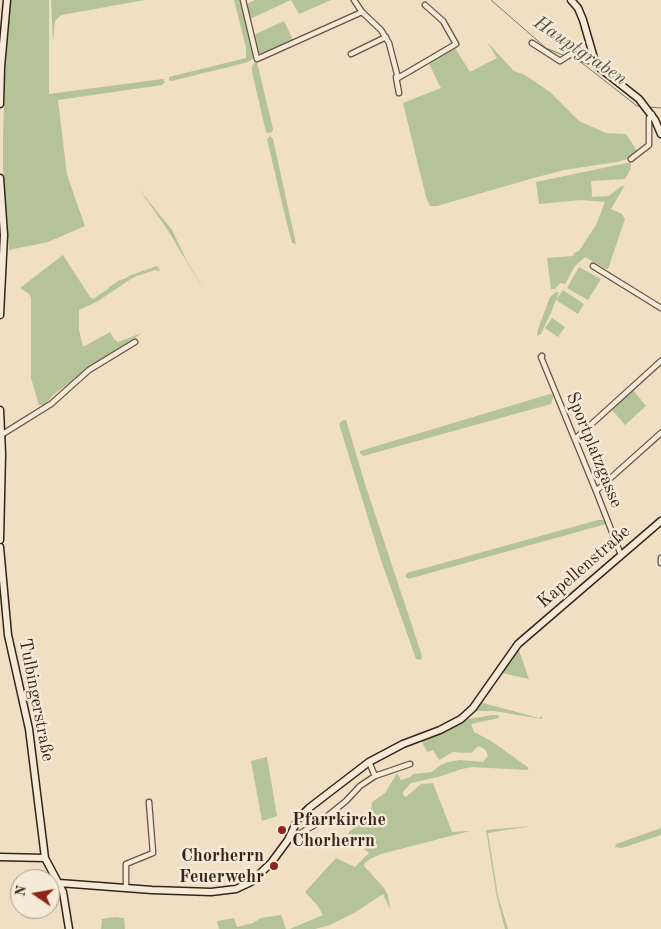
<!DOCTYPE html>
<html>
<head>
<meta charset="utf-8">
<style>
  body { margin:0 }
  #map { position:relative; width:661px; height:929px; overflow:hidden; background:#f0dfc2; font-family:"Old Standard TT",serif }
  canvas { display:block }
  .north { position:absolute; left:10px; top:869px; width:50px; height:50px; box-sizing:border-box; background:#f5ead7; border:1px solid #a99a8a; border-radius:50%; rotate:282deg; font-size:14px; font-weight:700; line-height:20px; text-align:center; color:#372317 }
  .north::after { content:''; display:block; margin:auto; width:18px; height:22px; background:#8f2418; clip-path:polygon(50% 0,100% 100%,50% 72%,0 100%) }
</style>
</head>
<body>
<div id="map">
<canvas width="661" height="929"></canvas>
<div class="north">N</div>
</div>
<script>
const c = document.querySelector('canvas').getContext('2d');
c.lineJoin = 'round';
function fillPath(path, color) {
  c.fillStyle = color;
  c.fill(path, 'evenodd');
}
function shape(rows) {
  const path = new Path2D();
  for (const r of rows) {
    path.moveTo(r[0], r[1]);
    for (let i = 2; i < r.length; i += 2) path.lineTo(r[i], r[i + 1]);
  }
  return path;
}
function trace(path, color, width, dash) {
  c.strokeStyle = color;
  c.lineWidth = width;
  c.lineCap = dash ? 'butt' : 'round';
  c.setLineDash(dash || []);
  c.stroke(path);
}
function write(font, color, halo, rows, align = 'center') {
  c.font = font + ' "Old Standard TT",serif';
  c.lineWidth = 5;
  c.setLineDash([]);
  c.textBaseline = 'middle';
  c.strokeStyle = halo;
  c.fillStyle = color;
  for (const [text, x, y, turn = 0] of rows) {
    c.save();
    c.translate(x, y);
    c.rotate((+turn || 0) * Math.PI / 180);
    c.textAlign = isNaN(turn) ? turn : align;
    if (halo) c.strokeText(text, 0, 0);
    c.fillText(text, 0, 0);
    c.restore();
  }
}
const green = shape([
  [11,0,49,0,49,94,163,79,165,82,162,85,58,100,67,175,85,226,48,242,9,250,3,169,3,133,6,52],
  [51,0,145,0,61,15,55,21,53,41],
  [234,0,241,0,254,58,250,61,241,64,171,81,169,80,169,77,246,58,246,48],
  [255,0,331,0,299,14,291,0,250,19,245,5],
  [284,21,293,40,259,54,254,35],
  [487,42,514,71,525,75,550,92,579,121,606,133,626,134,637,151,627,159,617,162,564,170,530,179,437,206,430,206,426,197,403,103,441,88,429,64,455,48,470,72,497,58],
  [255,62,257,62,273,129,272,132,269,133,266,132,252,72,252,66],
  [270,136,273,139,296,244,292,243,286,220,267,139],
  [627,163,630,163,631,165,630,170,625,179,591,181,592,197,609,196,619,188,625,185,611,209,622,214,625,219,608,269,606,269,585,257,575,266,565,284,560,283,555,289,551,289,547,258,573,256,574,253,579,251,596,225,605,202,581,200,539,204,536,182],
  [139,189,172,230,186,259,205,292,167,229],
  [63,255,90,297,93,299,108,289,109,287,120,280,124,279,131,275,157,266,160,271,155,270,134,277,98,301,79,310,79,330,83,347,110,332,114,339,118,342,142,333,86,370,52,396,45,405,39,405,31,378,31,298,29,294,20,288],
  [579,267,601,279,588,300,567,288],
  [563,290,584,304,578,314,556,300],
  [556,292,559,292,552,310,541,334,537,336,538,329,550,297],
  [552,318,565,327,558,337,545,328],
  [633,390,646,406,625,425,611,409],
  [550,394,553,395,553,398,551,404,363,456,360,453,360,451],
  [343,420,346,420,365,484,422,656,421,660,416,659,381,560,340,427,339,424],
  [598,520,604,520,606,524,408,579,405,576,407,573],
  [518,649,519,650,529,679,502,673],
  [483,703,539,718,542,716,542,719,494,711,475,711,478,706],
  [493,715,498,715,499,718,471,724,474,732,491,741,529,768,527,770,472,767,462,769,438,777,411,783,403,792,403,795,406,797,421,784,433,783,452,832,470,831,381,854,370,859,365,863,364,866,384,888,388,895,390,909,383,894,354,913,330,925,315,929,290,929,323,915,317,905,305,892,336,858,355,867,369,853,348,833,371,813,372,802,385,793,397,773,401,780,410,777,413,774,432,772,439,766,448,762,460,760,483,762,488,756,485,749,478,746,471,753,453,752,439,760,433,750,427,752,422,742,468,719],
  [267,757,277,816,262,821,251,761],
  [531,826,488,833,498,896,508,929,505,929,497,898,486,830],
  [661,828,661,835,622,848,615,847,616,844],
  [281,915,286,929,219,929,217,921,234,918,237,927,253,923,261,918],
  [115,917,124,918,125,929,101,929,102,919]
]);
const stream = shape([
  [491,0,546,48,565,56],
  [569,57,582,63,596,74,637,106,643,107],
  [649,107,661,108]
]);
const street = shape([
  [243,0,257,59,362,12],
  [354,0,362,12,381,30,389,43,398,78,396,77,399,93],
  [532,43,560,61,571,54,588,61,594,60],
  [351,54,386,37],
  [398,78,456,44,443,21,425,5],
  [631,159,649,145,649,118,652,114],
  [593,266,661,308],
  [542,356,541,357,596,491,621,555],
  [1,435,51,404,89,370,135,342],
  [575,439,661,361],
  [596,491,661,433],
  [661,558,661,563],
  [369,762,375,776],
  [288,840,320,822,346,801,360,786,375,776,410,764],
  [126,888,126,864,153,853,149,802]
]);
const secondary = shape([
  [571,0,578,8,583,20,596,65,639,99,655,120,661,134],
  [0,104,1,67,7,0],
  [0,178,4,235,0,315],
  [0,410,2,454,0,540],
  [0,547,8,635,29,729,45,858,63,892,69,929],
  [0,857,45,858],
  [59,883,152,890,211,892,236,889,251,882,271,863,288,840,298,819,309,808,369,762,403,744,440,730,461,719,473,708,518,644,661,521]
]);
const markers = [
  [282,830,5,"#8f2418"],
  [274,866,5,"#8f2418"]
];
const streetNames = [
  ["Sportplatzgasse",594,450,68],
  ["Kapellenstraße",584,567,-41],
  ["Tulbingerstraße",36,700,79]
];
const poiNames = [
  ["Pfarrkirche",292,820],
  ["Chorherrn",292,841],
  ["Chorherrn",264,856,"right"],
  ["Feuerwehr",264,877,"right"]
];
const waterNames = [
  ["Hauptgraben",580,51,34]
];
fillPath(green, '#b4c398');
trace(stream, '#737f72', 1);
trace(street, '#655242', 7);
trace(secondary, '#372317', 9);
trace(street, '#f5ead7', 4.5);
trace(secondary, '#f5ead7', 6);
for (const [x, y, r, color] of markers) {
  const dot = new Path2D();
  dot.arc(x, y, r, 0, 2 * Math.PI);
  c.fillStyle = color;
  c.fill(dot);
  trace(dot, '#f5ead7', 2);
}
write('18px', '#372317', '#f5ead7', streetNames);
write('bold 18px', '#372317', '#f5ead7', poiNames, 'left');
write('italic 19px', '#555145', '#f5ead7', waterNames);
</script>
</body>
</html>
